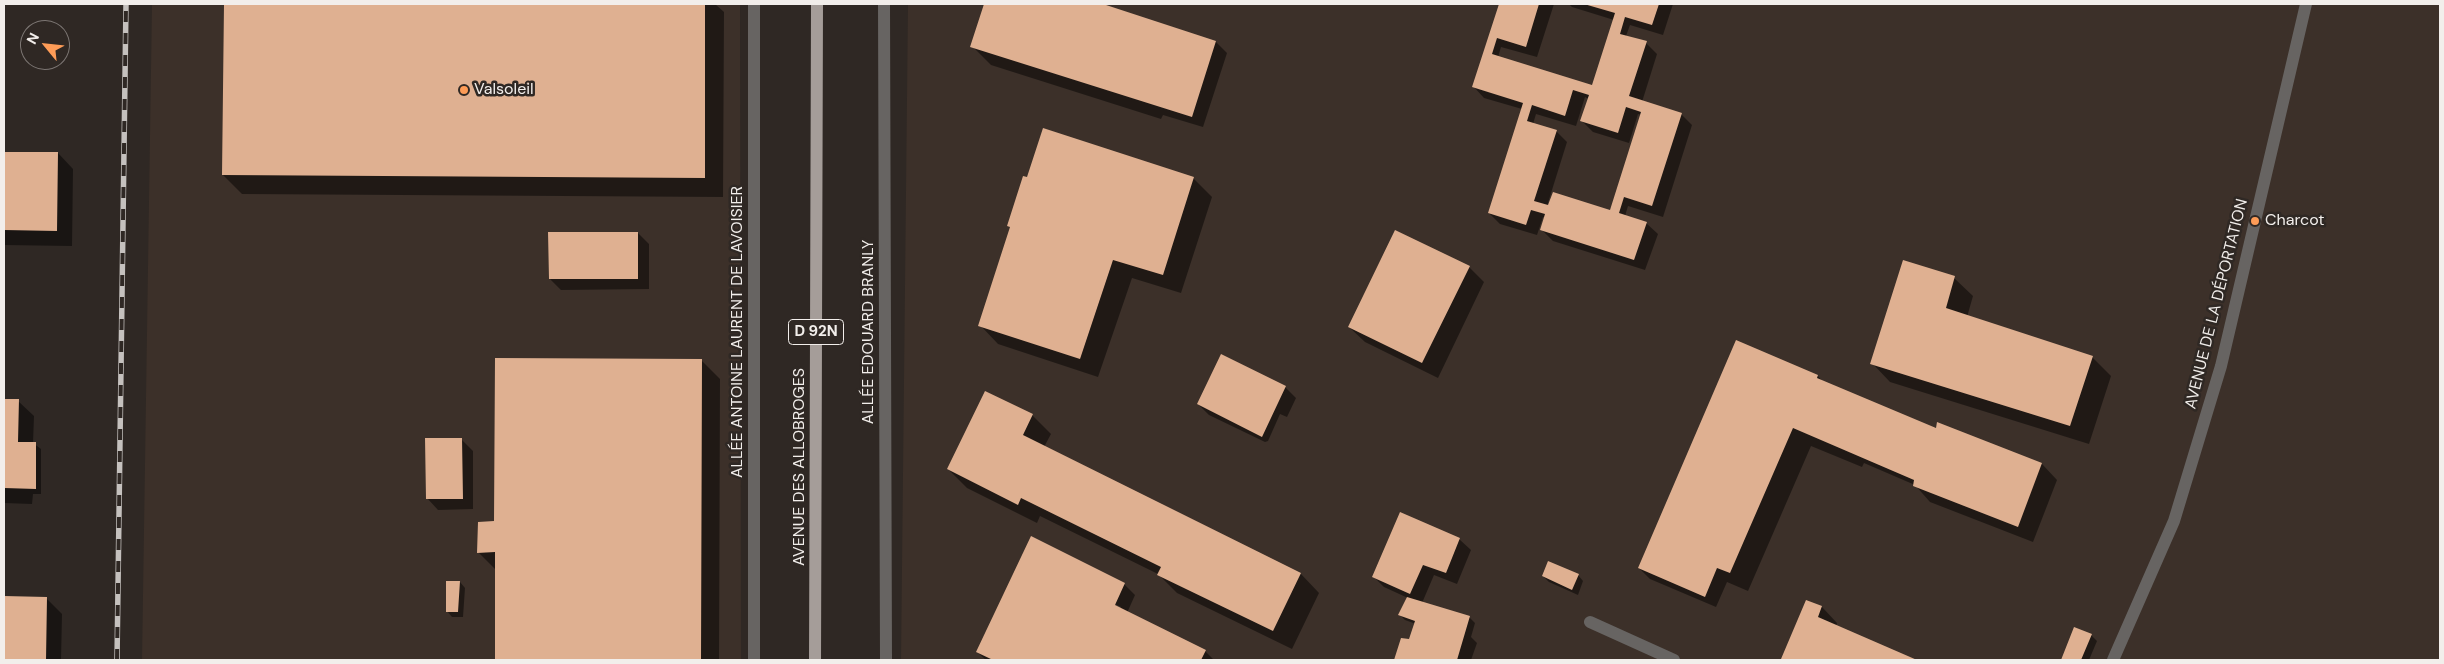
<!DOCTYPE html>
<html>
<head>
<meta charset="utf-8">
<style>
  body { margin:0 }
  #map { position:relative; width:2444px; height:664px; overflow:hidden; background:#2f2824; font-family:"DM Sans",sans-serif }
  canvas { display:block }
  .frame { position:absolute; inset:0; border:5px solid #f2eeeb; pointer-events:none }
  .north { position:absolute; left:20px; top:20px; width:50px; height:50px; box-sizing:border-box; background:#2f2824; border:1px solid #7d7774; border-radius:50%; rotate:298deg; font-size:14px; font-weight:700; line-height:20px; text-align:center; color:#f2eeeb }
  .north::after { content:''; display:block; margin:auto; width:18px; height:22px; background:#fe9c57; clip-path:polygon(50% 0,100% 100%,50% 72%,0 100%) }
</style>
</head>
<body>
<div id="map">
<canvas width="2444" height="664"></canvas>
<div class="frame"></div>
<div class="north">N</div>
</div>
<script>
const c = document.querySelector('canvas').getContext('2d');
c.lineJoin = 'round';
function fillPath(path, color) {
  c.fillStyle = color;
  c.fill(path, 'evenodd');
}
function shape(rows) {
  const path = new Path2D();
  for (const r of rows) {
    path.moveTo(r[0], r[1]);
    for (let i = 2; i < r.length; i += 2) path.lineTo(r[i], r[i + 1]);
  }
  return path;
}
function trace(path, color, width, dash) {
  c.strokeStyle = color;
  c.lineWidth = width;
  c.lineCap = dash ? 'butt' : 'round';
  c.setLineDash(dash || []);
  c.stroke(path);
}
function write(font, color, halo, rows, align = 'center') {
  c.font = font + ' "DM Sans",sans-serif';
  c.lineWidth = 5;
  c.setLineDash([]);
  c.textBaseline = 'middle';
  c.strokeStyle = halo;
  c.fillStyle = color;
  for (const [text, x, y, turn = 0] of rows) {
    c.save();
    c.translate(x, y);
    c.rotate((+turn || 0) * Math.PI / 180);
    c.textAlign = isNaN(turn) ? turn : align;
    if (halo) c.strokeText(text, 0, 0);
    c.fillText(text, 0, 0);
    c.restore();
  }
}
const built = shape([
  [152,4,740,4,741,660,142,660],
  [908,4,2440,4,2440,660,901,660]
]);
const shadow = shape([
  [225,4,715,4,724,12,723,197,242,194,223,175],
  [985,4,1099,4,1216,42,1227,53,1203,127,1163,115,1161,119,991,65,972,46],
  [1500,4,1554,4,1537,57,1501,47,1498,57,1593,86,1614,20,1572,7,1569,4,1673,4,1663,35,1630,25,1626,36,1646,43,1657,54,1642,102,1681,114,1692,125,1663,217,1628,206,1625,216,1646,223,1658,234,1645,270,1553,241,1542,230,1546,217,1543,217,1537,235,1500,224,1489,213,1522,109,1484,98,1473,86],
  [1585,97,1589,99,1582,121,1593,132,1629,143,1638,114,1642,115,1611,212,1547,206,1567,142,1556,131,1533,124,1536,114,1576,126],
  [4,153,58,153,73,169,72,246,4,245],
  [1193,178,1212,197,1181,293,1132,278,1098,377,998,344,980,325,1011,227],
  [638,233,649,244,649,289,561,290,550,279],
  [1469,267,1484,282,1438,378,1365,342,1349,327],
  [1954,278,1973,296,1967,317,2092,357,2111,376,2089,444,1890,382,1872,363],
  [1736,342,1818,376,1823,382,1936,430,1938,424,2042,464,2057,480,2033,542,1930,502,1915,485,1864,463,1862,467,1811,446,1748,591,1727,582,1716,607,1650,579,1639,568],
  [701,360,720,379,719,660,496,660,496,570,478,552,496,522],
  [1285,387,1296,398,1287,417,1280,414,1268,441,1265,442,1209,415,1198,404],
  [4,400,18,401,34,416,33,443,41,449,41,494,33,494,32,504,4,503],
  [1032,415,1051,434,1044,447,1301,574,1319,593,1292,649,1177,593,1158,574,1040,516,1037,523,967,488,948,469],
  [462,440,473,451,473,509,438,510,427,498],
  [1031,538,1124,584,1135,595,1127,613,1205,651,1214,660,986,660,977,652],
  [1033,564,1121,607,1120,609,1033,567],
  [1459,539,1471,550,1457,584,1434,575,1422,603,1470,618,1475,623,1471,637,1477,643,1471,660,1395,660,1402,639,1410,641,1416,624,1405,620,1400,615,1408,598,1384,587,1373,576],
  [1578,575,1583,581,1578,595,1549,582,1543,576],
  [460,582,465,588,463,617,452,617,447,611],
  [4,598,46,598,62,614,61,660,4,660],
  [1807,601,1822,607,1837,623,1836,626,1914,660,1784,660,1782,659],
  [2075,628,2091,635,2097,641,2089,660,2063,660]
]);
const building = shape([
  [224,4,705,4,705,178,222,175],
  [984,4,1103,4,1216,41,1192,117,970,47],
  [1499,4,1539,4,1526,47,1497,38,1492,54,1592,85,1615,13,1584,4,1659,4,1652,25,1625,17,1620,34,1647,41,1629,96,1682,113,1652,206,1624,197,1619,213,1647,222,1634,260,1540,230,1545,214,1531,210,1526,225,1488,213,1523,103,1472,87],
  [1573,90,1589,95,1580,121,1618,133,1626,107,1641,112,1610,210,1553,192,1548,205,1534,201,1557,130,1527,121,1532,105,1565,116],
  [1043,128,1194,177,1163,275,1113,260,1080,359,978,326,1010,227,1007,226,1023,176,1027,177],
  [4,152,58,152,57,231,4,230],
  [1395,230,1470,266,1422,363,1348,327],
  [548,232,638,232,638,279,549,279],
  [1903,260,1955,276,1946,308,2093,356,2070,426,1870,364],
  [1736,340,1818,375,1817,378,1936,428,1937,422,2042,463,2018,527,1913,486,1914,480,1793,428,1730,573,1717,568,1705,597,1638,568],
  [1221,354,1286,386,1262,437,1197,404],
  [495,358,702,359,701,660,495,660,495,552,477,553,478,522,494,521],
  [985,391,1033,414,1023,435,1301,573,1273,631,1157,575,1161,567,1021,498,1018,505,947,469],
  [4,399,19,399,18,442,36,442,36,489,4,488],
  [425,438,462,438,463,499,426,499],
  [1400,512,1460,538,1446,573,1423,565,1410,594,1372,577],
  [1031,536,1125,583,1115,605,1206,650,1201,660,993,660,976,652],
  [1548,561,1579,574,1572,590,1542,576],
  [446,581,460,581,458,612,446,612],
  [4,596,47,597,46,660,4,660],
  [1407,597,1470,616,1457,660,1394,660,1401,638,1409,639,1415,621,1398,615],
  [1806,600,1822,606,1818,617,1917,660,1781,659],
  [2074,627,2092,634,2081,660,2061,660]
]);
const minor = shape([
  [884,4,886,660],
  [1590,622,1674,660],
  [754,660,754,4],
  [2113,660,2174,521,2221,366,2306,4]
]);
const major = shape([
  [815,660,817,4]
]);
const rail = shape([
  [117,660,126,4]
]);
const markers = [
  [464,90,5,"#fe9c57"],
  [2255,221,5,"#fe9c57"]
];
const shields = [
  [816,332,55]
];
const shieldNames = [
  ["D 92N",816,332]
];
const poiNames = [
  ["Valsoleil",474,90],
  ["Charcot",2265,221]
];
const streetNames = [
  ["AVENUE DE LA DÉPORTATION",2217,304,-76],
  ["ALLÉE ANTOINE LAURENT DE LAVOISIER",738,332,-90],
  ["ALLÉE EDOUARD BRANLY",869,332,-90],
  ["AVENUE DES ALLOBROGES",800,467,-90]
];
fillPath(built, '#3c3029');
fillPath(shadow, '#0007');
fillPath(building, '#dfb091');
trace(minor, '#676462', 12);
trace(major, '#a59d99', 12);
trace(rail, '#c5c1be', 5.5);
trace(rail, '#2f2824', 4, [11]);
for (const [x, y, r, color] of markers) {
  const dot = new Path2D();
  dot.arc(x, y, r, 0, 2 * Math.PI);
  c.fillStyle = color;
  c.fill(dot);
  trace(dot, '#2f2824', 2);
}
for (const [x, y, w] of shields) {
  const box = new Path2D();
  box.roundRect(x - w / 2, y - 12.5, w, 25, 4);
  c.fillStyle = '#2f2824';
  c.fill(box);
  trace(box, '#f2eeeb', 1);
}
write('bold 15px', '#f2eeeb', null, shieldNames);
write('16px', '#f2eeeb', '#2f2824', poiNames, 'left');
write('16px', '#f2eeeb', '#2f2824', streetNames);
</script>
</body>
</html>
